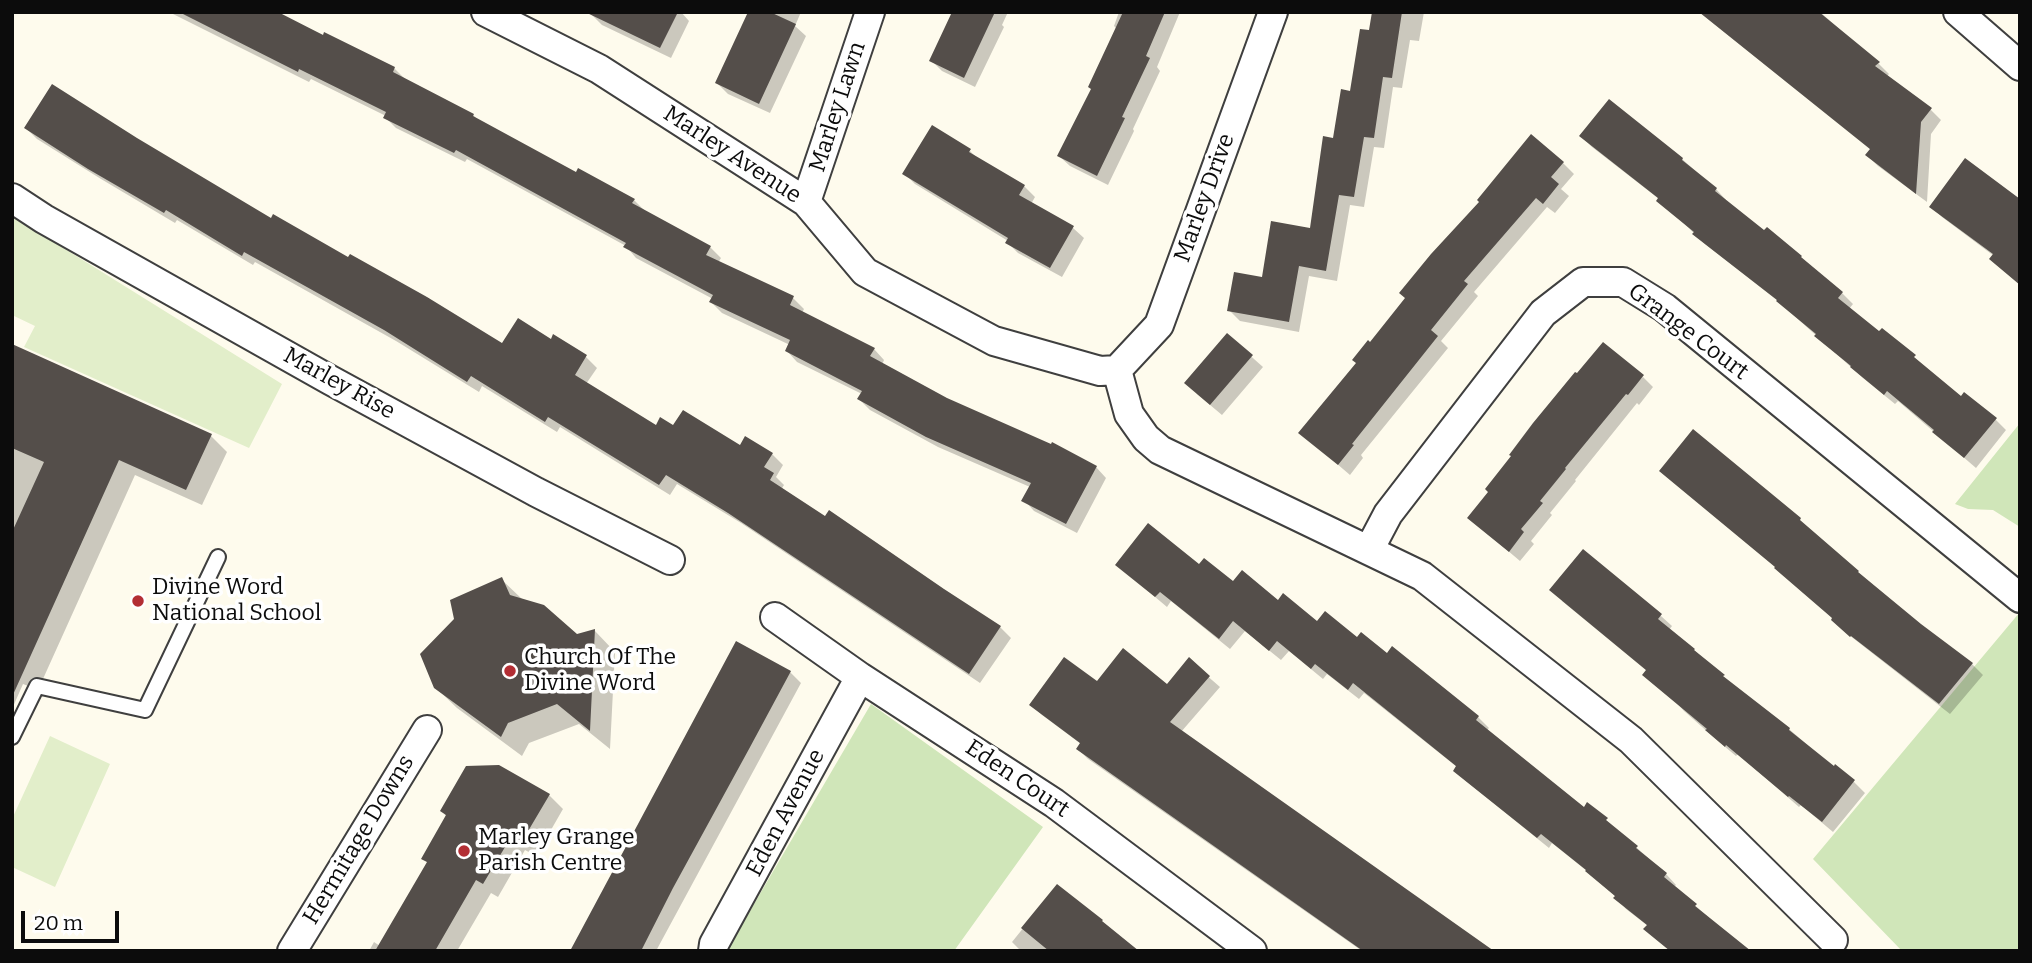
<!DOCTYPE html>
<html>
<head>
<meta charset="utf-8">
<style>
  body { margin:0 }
  #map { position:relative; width:2032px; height:963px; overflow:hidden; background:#fefbed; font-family:Bitter,serif }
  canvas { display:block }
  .frame { position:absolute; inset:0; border:14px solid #0c0c0c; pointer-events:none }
  .scale { position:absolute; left:21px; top:911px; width:98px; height:32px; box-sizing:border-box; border:4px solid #0c0c0c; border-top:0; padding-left:9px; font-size:21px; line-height:24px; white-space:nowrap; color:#0c0c0c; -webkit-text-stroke:5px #fff; paint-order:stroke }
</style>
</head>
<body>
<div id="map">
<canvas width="2032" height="963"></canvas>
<div class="frame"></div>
<div class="scale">20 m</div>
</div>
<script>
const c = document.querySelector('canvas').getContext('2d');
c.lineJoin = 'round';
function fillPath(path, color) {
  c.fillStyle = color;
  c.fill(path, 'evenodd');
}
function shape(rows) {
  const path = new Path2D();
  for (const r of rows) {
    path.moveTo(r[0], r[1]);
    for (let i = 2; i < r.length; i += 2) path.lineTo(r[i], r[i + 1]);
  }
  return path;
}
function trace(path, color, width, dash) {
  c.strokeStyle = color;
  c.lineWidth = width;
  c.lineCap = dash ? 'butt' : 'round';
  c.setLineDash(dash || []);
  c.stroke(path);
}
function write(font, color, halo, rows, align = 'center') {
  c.font = font + ' Bitter,serif';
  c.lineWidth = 7;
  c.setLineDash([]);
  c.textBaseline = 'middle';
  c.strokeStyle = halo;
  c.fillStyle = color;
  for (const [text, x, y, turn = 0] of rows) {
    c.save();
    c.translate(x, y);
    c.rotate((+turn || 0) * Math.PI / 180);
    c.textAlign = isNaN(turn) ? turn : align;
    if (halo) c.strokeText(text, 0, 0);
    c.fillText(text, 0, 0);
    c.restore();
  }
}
const green = shape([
  [2020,423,2020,527,1993,510,1968,509,1955,504],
  [2020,612,2020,951,1902,951,1813,859],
  [871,704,1043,827,954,951,730,951,730,945]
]);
const pitch = shape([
  [12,216,282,384,249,448,24,347,35,326,12,315],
  [50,736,110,764,55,887,12,867,12,819]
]);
const shadow = shape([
  [169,12,274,12,394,68,405,79,473,115,479,121,577,175,634,200,645,211,710,247,721,258,718,263,793,298,804,309,802,313,874,349,884,360,882,365,946,399,1096,467,1106,478,1077,533,1034,511,1024,500,1030,487,938,447,870,410,859,399,862,394,797,362,787,351,790,345,722,313,711,302,713,299,636,258,626,246,467,159,465,162,396,128,385,117,386,116,311,79,309,82],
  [592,12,681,12,689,21,671,58,602,25,591,14],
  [750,12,801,12,795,26,806,36,770,113,728,94,717,83],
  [954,12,1008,12,1002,25,1004,27,975,87,942,71,931,60],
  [1119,12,1180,12,1157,67,1160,71,1133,129,1134,131,1108,185,1070,166,1059,156,1092,89,1117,29,1114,26],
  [1374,12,1424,12,1419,41,1410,40,1402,88,1393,87,1384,148,1374,147,1364,207,1350,205,1337,281,1309,276,1299,332,1240,321,1229,310,1311,230,1335,140,1352,93,1370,32],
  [1699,12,1820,12,1878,63,1889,74,1886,77,1930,109,1941,120,1931,134,1927,202,1878,166,1867,155,1871,150],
  [26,128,271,220,503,345,551,341,586,357,597,368,586,384,656,427,674,428,741,448,746,439,772,454,783,465,776,477,784,485,781,490,1000,627,1011,638,980,683,741,523,677,484,670,495,560,427,557,432,482,386,479,392,396,341,255,262,253,265,177,220,175,223,101,179,37,139],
  [1581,136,1682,159,1716,189,1726,200,1725,201,1842,293,1853,304,1849,309,1879,334,1882,330,1961,398,1995,419,2006,430,1976,468,1898,401,1895,404,1863,378,1778,301,1705,244,1659,199,1592,147],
  [970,151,979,160,1024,186,1035,197,1031,204,1073,228,1084,238,1062,277,1018,253,1007,242,1008,241,915,184,904,173],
  [1563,163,1574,174,1561,189,1569,196,1555,213,1547,207,1474,292,1478,296,1441,341,1448,348,1361,455,1363,458,1350,475,1301,433,1358,363,1371,344],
  [2020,201,2020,285,1991,259,1994,256,1942,217,1931,206],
  [1227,335,1263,367,1222,415,1197,394],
  [12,346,211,436,227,452,202,505,135,475,38,690,23,684,12,709],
  [1643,377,1653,387,1639,405,1637,403,1575,480,1576,481,1550,513,1552,515,1531,541,1534,544,1520,561,1469,518],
  [1583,551,1661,616,1672,626,1669,630,1694,650,1733,686,1789,729,1834,768,1836,767,1854,782,1865,793,1833,832,1801,805,1799,807,1738,754,1736,756,1718,741,1684,711,1647,671,1562,601],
  [1117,565,1199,566,1233,584,1278,602,1318,623,1358,639,1387,655,1478,717,1489,728,1486,731,1584,809,1588,805,1606,820,1666,874,1676,885,1674,887,1707,916,1648,926,1626,909,1616,897,1587,871,1552,843,1549,848,1466,781,1455,770,1457,767,1364,693,1359,699,1327,674,1323,679,1289,651,1281,660,1245,631,1230,649,1171,601,1167,607],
  [1858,572,1920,625,1972,664,1983,675,1950,714,1844,631],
  [501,579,522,599,577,636,595,631,615,652,610,749,579,724,529,743,522,756,457,708,435,687],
  [1189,660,1220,687,1181,732,1490,951,1362,951,1088,759,1078,749,1081,744,1042,715,1031,705,1097,683,1167,686],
  [790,672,801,683,656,951,571,951],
  [549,795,563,809,536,856,525,850,498,897,491,893,457,951,369,951,374,942,380,946,428,863,423,858,447,817,442,811],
  [1057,886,1137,951,1021,951,1012,942]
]);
const building = shape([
  [179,12,278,12,323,35,324,32,395,67,393,72,474,114,473,116,576,172,578,168,635,199,632,203,711,246,706,255,794,296,790,305,875,348,870,356,947,398,1051,444,1052,442,1097,466,1066,524,1021,501,1031,483,926,437,857,399,862,391,785,351,790,340,709,302,713,295,623,247,626,243,456,150,454,153,383,118,386,112,299,69,298,72],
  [585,12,678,12,660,48],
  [748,12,770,12,796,24,759,104,715,83],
  [952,12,995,12,964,78,929,61],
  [1123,12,1165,12,1146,56,1150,58,1122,117,1125,118,1097,176,1057,156,1091,89,1088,87],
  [1372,12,1402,12,1392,78,1383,77,1374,138,1364,137,1354,197,1339,195,1326,271,1299,266,1289,322,1227,311,1234,272,1262,277,1271,221,1310,228,1323,136,1333,138,1341,89,1350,91,1360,29,1369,30],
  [1699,12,1819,12,1880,62,1875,66,1932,108,1921,122,1916,194,1865,155,1870,149],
  [52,84,137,138,271,218,273,214,348,257,350,254,427,297,502,343,518,318,551,339,553,334,587,355,575,375,656,425,660,417,673,425,683,410,740,445,745,436,773,453,764,467,774,473,770,480,825,516,829,510,944,589,1001,626,969,674,728,513,666,475,659,485,548,417,545,422,471,376,467,382,384,330,244,252,242,256,166,210,164,213,88,169,24,128],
  [1609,99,1683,158,1682,160,1717,188,1715,191,1764,230,1767,227,1802,256,1801,257,1843,292,1838,298,1879,331,1882,328,1916,355,1914,357,1961,396,1964,392,1997,418,1964,458,1932,432,1934,430,1887,391,1884,395,1850,367,1851,366,1814,336,1816,334,1776,301,1777,300,1692,234,1694,232,1656,201,1658,198,1579,136],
  [932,125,971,149,969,152,1025,185,1019,195,1074,226,1050,268,1005,243,1008,238,902,174],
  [1531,134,1564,162,1551,177,1559,184,1543,204,1536,198,1464,281,1468,284,1431,330,1438,336,1352,444,1354,445,1338,465,1298,433,1356,363,1352,360,1368,340,1370,342,1405,298,1399,293,1431,254,1479,202,1477,200],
  [1965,158,2020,199,2020,285,1989,259,1993,254,1929,207],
  [1227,333,1253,355,1210,405,1184,383],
  [1603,342,1644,375,1628,395,1626,394,1565,468,1566,469,1540,501,1543,503,1521,529,1524,532,1509,552,1467,518,1488,492,1485,489,1511,456,1509,455,1533,423,1575,372,1577,373],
  [12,344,212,434,186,490,119,460,12,697,12,532,44,462,12,448],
  [1693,429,1801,518,1800,520,1859,571,1858,572,1921,624,1973,663,1939,704,1851,636,1850,637,1831,620,1832,618,1774,568,1775,567,1659,471],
  [1148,523,1199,564,1204,558,1233,581,1242,570,1278,600,1283,593,1317,621,1325,611,1357,637,1361,632,1387,653,1392,646,1479,716,1476,720,1584,807,1587,802,1608,818,1606,820,1638,846,1636,848,1667,873,1664,877,1697,904,1695,906,1751,951,1670,951,1643,929,1647,925,1613,898,1615,896,1585,871,1586,870,1541,834,1537,838,1517,822,1453,771,1456,766,1353,683,1348,690,1315,664,1311,669,1277,641,1269,651,1233,621,1219,639,1160,592,1155,597,1115,565],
  [1583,549,1662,614,1658,619,1695,649,1694,650,1725,675,1723,676,1790,728,1789,730,1834,766,1835,764,1855,780,1822,822,1789,796,1788,797,1726,745,1725,747,1705,730,1707,729,1642,675,1646,670,1549,590],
  [502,577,510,595,544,605,577,634,595,629,590,731,557,704,508,723,501,737,434,688,420,654,454,619,450,600],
  [736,641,791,671,749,749,673,888,641,951,570,951],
  [1123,648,1167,684,1189,657,1210,676,1170,722,1494,951,1363,951,1076,749,1080,743,1029,705,1064,657,1097,681],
  [499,765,550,794,521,843,511,837,483,884,476,880,435,951,375,951,427,862,421,859,446,815,440,811,466,766],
  [1057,884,1103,920,1102,921,1139,951,1049,951,1021,928]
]);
const lane = shape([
  [12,737,37,686,145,710,218,557]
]);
const street = shape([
  [486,12,599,69,806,202,865,272,994,341,1100,371,1117,370],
  [1958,12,2020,66],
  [12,198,44,219,330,380,536,492,670,560],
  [806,202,870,12],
  [1117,370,1129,414,1146,438,1160,450,1422,576,1631,740,1833,940],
  [1117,370,1159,325,1273,12],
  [1369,550,1388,514,1543,313,1583,282,1623,282,1665,308,2020,598],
  [775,617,860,677,1054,803,1252,951],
  [292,951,427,730],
  [713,951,714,944,860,677]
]);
const markers = [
  [138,601,7,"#b32e34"],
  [510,671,7,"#b32e34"],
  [464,851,7,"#b32e34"]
];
const streetNames = [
  ["Marley Lawn",838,107,-72],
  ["Marley Avenue",732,155,33],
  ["Marley Drive",1205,198,-70],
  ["Grange Court",1688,332,37],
  ["Marley Rise",339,384,29],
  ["Eden Court",1017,779,34],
  ["Eden Avenue",786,813,-62],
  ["Hermitage Downs",359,840,-59]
];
const poiNames = [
  ["Divine Word",152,588],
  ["National School",152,614],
  ["Church Of The",524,658],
  ["Divine Word",524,684],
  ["Marley Grange",478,838],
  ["Parish Centre",478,864]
];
fillPath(green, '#d0e6b9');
fillPath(pitch, '#e2eeca');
fillPath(shadow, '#0003');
fillPath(building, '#544e4a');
trace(lane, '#3f3f3f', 18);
trace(street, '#3f3f3f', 32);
trace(lane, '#fff', 14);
trace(street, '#fff', 28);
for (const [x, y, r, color] of markers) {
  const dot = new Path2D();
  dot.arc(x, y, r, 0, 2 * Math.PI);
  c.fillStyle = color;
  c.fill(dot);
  trace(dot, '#fff', 2.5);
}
write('23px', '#0c0c0c', '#fff', streetNames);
write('23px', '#0c0c0c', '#fff', poiNames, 'left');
</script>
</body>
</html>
